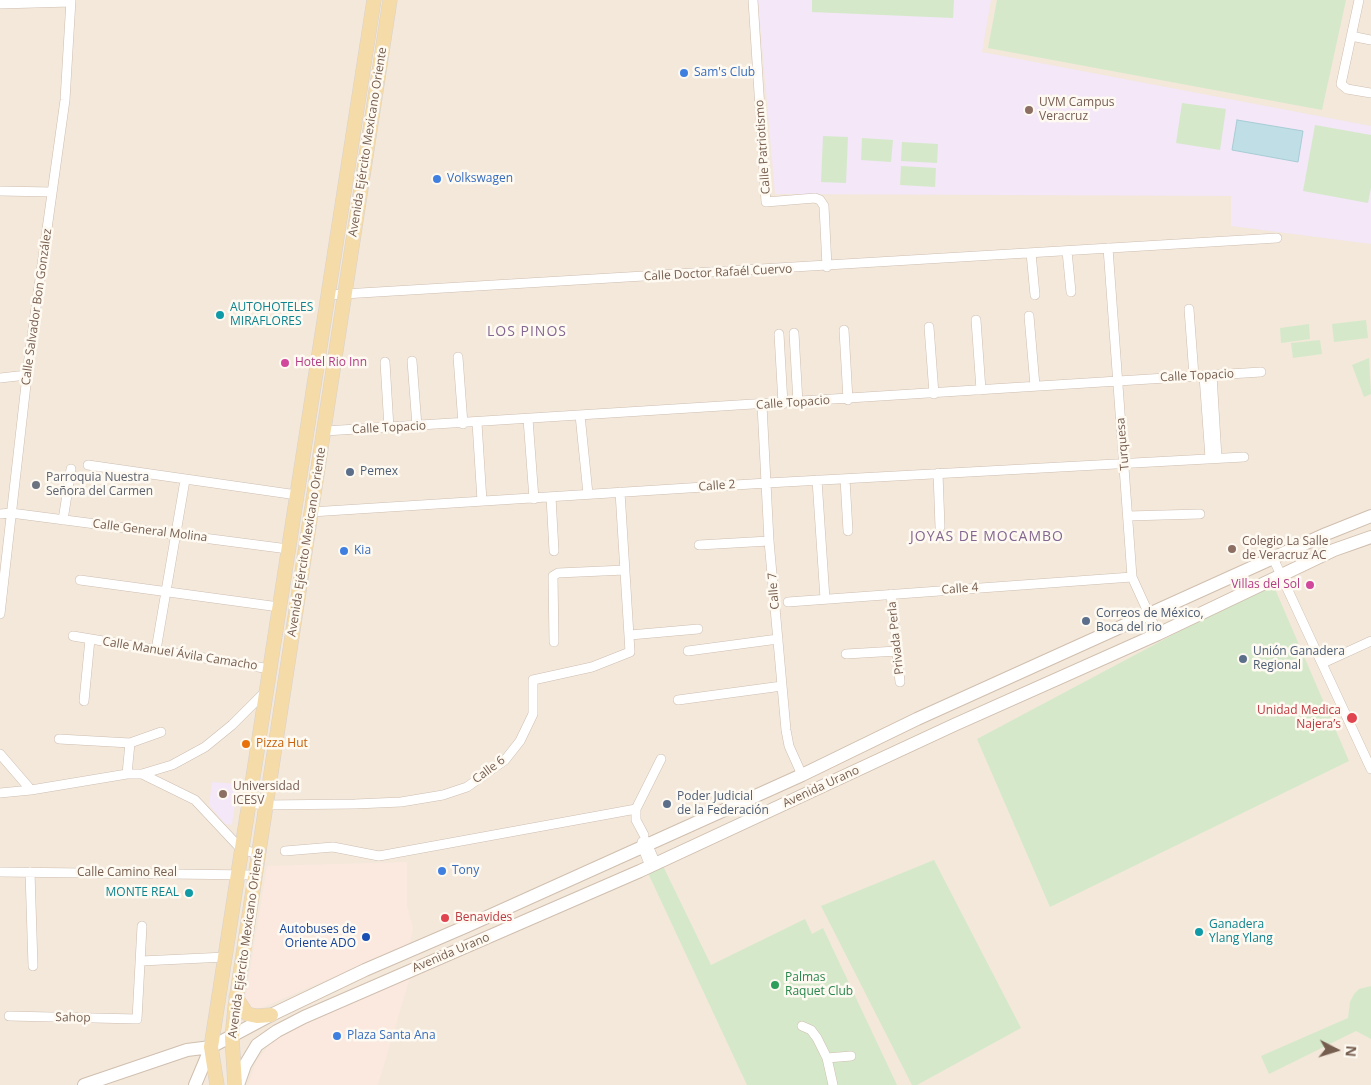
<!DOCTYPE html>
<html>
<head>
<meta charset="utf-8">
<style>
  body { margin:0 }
  #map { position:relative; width:1371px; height:1085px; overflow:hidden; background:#fcf6eb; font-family:"Open Sans",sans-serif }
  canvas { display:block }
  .north { position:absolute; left:1311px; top:1025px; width:50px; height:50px; -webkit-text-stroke:4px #fefaf2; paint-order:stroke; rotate:95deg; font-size:14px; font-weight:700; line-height:20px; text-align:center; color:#765e4f }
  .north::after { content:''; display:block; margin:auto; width:18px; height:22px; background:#765e4f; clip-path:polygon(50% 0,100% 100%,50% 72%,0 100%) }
</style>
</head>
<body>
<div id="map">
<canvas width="1371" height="1085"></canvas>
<div class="north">N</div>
</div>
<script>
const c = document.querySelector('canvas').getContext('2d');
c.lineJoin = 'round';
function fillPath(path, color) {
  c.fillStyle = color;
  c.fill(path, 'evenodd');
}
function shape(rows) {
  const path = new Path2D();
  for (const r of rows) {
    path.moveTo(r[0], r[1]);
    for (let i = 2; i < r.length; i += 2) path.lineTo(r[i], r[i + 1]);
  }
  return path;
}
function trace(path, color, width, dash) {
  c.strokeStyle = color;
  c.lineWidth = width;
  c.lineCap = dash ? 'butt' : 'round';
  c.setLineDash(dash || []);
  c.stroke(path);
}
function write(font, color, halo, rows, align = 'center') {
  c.font = font + ' "Open Sans",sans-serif';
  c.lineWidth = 5;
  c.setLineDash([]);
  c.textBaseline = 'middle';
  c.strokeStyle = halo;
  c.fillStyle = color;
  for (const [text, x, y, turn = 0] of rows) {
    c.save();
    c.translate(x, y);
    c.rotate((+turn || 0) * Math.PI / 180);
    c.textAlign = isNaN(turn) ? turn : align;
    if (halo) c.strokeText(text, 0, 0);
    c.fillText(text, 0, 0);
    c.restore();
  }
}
const residential = shape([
  [0,0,1371,0,1371,1085,0,1085]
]);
const commercial = shape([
  [407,862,407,905,413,928,410,944,259,1009,250,1007,245,1000,267,866],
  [411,974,378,1085,248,1085,256,1062,270,1044,291,1027]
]);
const education = shape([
  [758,0,991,0,982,52,1371,126,1371,244,1231,226,1231,196,775,194],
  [212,782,238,784,232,825,225,824,209,805]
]);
const green = shape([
  [812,0,954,0,953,18,812,12],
  [997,0,1346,0,1322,110,988,48],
  [1182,103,1226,109,1220,150,1176,143],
  [1315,125,1371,135,1371,188,1368,203,1303,191],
  [823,136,848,137,846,183,821,182],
  [862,138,893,140,891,162,861,160],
  [902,142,938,144,937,163,901,161],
  [901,166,936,168,935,187,900,185],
  [1366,320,1368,338,1334,342,1332,324],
  [1309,324,1310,339,1281,343,1280,328],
  [1320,340,1322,354,1293,358,1291,343],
  [1369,358,1371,394,1364,397,1352,365],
  [1272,582,1349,761,1050,907,977,739],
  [934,860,1021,1028,917,1085,912,1085,821,906],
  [663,866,711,965,805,919,812,934,823,928,897,1085,747,1085,648,873],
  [1371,986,1371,1039,1356,1031,1269,1074,1261,1056,1348,1018,1350,1002,1354,994,1359,989]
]);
const water = shape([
  [1237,120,1303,131,1298,162,1232,150,1237,120]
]);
const street = shape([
  [753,0,766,202,815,198,820,200,824,206,827,267],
  [1359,0,1341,84,1347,89,1371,93],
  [0,4,71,2],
  [1351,36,1371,40],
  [0,191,52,192],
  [1108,248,1132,577,1158,634],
  [1067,251,1071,292],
  [1031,253,1035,295],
  [327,295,1277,238],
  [1189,309,1194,376],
  [1029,316,1035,386],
  [976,320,981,390],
  [929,327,934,394],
  [844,330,848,400],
  [794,333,798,403],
  [779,334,783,404],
  [458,357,463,424],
  [412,361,417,426],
  [385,362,389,428],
  [1212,375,1217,458],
  [1204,376,1210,458],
  [0,378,27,375],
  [762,405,769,541,786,730,789,746,802,775],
  [580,415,588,494],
  [528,419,534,499],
  [477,423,482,501],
  [325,431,1261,372],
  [88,465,297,495],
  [938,473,940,527],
  [845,479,848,531],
  [817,480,825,599],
  [551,497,554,551],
  [311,512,767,483,1244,457],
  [0,514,11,513,288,549],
  [1128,516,1200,514],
  [63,520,71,469],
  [699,545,769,541],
  [1273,558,1371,769],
  [80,580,279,607],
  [891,594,900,682],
  [788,602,1132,577],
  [0,614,29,358,65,100,71,0],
  [630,635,698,629],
  [73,636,270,669],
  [554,642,553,576,558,573,625,570],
  [156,650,185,480],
  [688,651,778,639],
  [846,654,897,651],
  [1323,663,1371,641],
  [678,700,782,686],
  [84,701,90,639],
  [59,739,130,743,161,732],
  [0,754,31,790],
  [127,774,130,743],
  [142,774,195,800,241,849,258,854],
  [0,793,31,790,127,774,142,774,172,765,205,747,232,725,266,691],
  [248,803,265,805,355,804,401,802,443,795,467,787,505,760,520,741,533,714,533,680,592,667,630,652,620,492],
  [644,835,636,820,636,809,661,759],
  [646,841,656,864],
  [642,842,642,846,650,866],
  [285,851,333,847,379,856,636,809],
  [0,872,255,875],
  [30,872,33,966],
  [141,961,226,957],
  [9,1016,137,1019,142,926],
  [802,1026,811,1030,817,1038,827,1058,833,1085],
  [827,1058,851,1056]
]);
const secondary = shape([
  [84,1085,187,1050,211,1047],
  [195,1085,211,1047,271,1015,365,970,467,926,802,775,917,719,1326,534,1371,516],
  [238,1085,245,1065,257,1045,277,1031,304,1017,640,871,954,725,1158,634,1334,550,1371,537]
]);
const primary = shape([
  [236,997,247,1014,257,1016,271,1015],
  [217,1085,211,1047,374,0],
  [235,1085,232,1038,235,1007,390,0]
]);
const markers = [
  [684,73,5,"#3f7fe0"],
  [1029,110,5,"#8d6e63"],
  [437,179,5,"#3f7fe0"],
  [220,315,5,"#0f9aa8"],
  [285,363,5,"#d1479c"],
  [350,472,5,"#5c6f8a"],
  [36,485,5,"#6b7280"],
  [1232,549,5,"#8d6e63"],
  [344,551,5,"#3f7fe0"],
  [1310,585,5,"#d1479c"],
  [1086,621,5,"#5c6f8a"],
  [1243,659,5,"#5c6f8a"],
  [1352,718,6,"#e0444e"],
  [246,744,5,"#e8710a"],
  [223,794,5,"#8d6e63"],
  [667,804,5,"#5c6f8a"],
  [442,871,5,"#3f7fe0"],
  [189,893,5,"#0f9aa8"],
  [445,918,5,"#e0444e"],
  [1199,932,5,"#0f9aa8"],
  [366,937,5,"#1a4fb4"],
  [775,985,5,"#2e9e5b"],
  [337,1036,5,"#3f7fe0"]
];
const shopNames = [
  ["Sam's Club",694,73],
  ["Volkswagen",447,179],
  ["Kia",354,551],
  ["Tony",452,871],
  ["Plaza Santa Ana",347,1036]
];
const educationNames = [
  ["UVM Campus",1039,103],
  ["Veracruz",1039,117],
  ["Colegio La Salle",1242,542],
  ["de Veracruz AC",1242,556],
  ["Universidad",233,787],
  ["ICESV",233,801]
];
const streetNames = [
  ["Avenida Ejército Mexicano Oriente",368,142,-81],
  ["Calle Patriotismo",763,147,-94],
  ["Calle Doctor Rafaél Cuervo",718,273,-3],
  ["Calle Salvador Bon González",37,307,-82],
  ["Calle Topacio",1197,376,-3],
  ["Calle Topacio",793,403,-4],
  ["Calle Topacio",389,428,-3],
  ["Turquesa",1123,444,-95],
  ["Calle 2",717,486,-4],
  ["Calle General Molina",150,531,7],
  ["Avenida Ejército Mexicano Oriente",307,542,-81],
  ["Calle 4",960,589,-4],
  ["Calle 7",774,591,-95],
  ["Privada Perla",896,638,-96],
  ["Calle Manuel Ávila Camacho",180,654,9],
  ["Calle 6",489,770,-37],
  ["Avenida Urano",821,787,-25],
  ["Calle Camino Real",127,873],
  ["Avenida Ejército Mexicano Oriente",246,943,-82],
  ["Avenida Urano",451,953,-23],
  ["Sahop",73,1018,1]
];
const cultureNames = [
  ["AUTOHOTELES",230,308],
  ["MIRAFLORES",230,322],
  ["MONTE REAL",179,893,"right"],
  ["Ganadera",1209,925],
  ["Ylang Ylang",1209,939]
];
const hotelNames = [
  ["Hotel Rio Inn",295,363],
  ["Villas del Sol",1300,585,"right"]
];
const serviceNames = [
  ["Pemex",360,472],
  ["Correos de México,",1096,614],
  ["Boca del rio",1096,628],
  ["Unión Ganadera",1253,652],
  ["Regional",1253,666],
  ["Poder Judicial",677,797],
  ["de la Federación",677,811]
];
const worshipNames = [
  ["Parroquia Nuestra",46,478],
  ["Señora del Carmen",46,492]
];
const healthNames = [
  ["Unidad Medica",1341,711],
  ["Najera’s",1341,725],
  ["Benavides",455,918,"left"]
];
const foodNames = [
  ["Pizza Hut",256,744]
];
const transitNames = [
  ["Autobuses de",356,930],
  ["Oriente ADO",356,944]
];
const leisureNames = [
  ["Palmas",785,978],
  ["Raquet Club",785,992]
];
const neighbourhoodNames = [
  ["LOS PINOS",527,332],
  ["JOYAS DE MOCAMBO",987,537]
];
fillPath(residential, '#f3e8da');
fillPath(commercial, '#fbe9e0');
fillPath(education, '#f3e7f8');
fillPath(green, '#d5e9ca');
fillPath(water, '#c0dee5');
trace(water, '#a7cdd6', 1);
trace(street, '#cebeb1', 10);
trace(secondary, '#d0bfaf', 14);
trace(primary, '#d9d2ce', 15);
trace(street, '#fff', 9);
trace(secondary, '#fff', 12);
trace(primary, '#f5dba8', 14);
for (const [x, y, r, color] of markers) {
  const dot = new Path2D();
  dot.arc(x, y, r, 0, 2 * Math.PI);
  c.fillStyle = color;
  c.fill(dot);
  trace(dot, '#fefaf2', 2);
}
write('12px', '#366cbe', '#fefaf2', shopNames, 'left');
write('12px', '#785e54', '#fefaf2', educationNames, 'left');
write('12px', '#765e4f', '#fefaf2', streetNames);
write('12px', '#0d838f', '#fefaf2', cultureNames, 'left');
write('12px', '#b23c85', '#fefaf2', hotelNames, 'left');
write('12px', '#4e5e75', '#fefaf2', serviceNames, 'left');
write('12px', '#5b616d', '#fefaf2', worshipNames, 'left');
write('12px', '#be3a42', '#fefaf2', healthNames, 'right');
write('12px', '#c56008', '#fefaf2', foodNames, 'left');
write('12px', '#164399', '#fefaf2', transitNames, 'right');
write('12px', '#27864d', '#fefaf2', leisureNames, 'left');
c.letterSpacing = '1px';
write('14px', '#846791', '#fefaf2', neighbourhoodNames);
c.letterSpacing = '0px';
</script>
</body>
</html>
